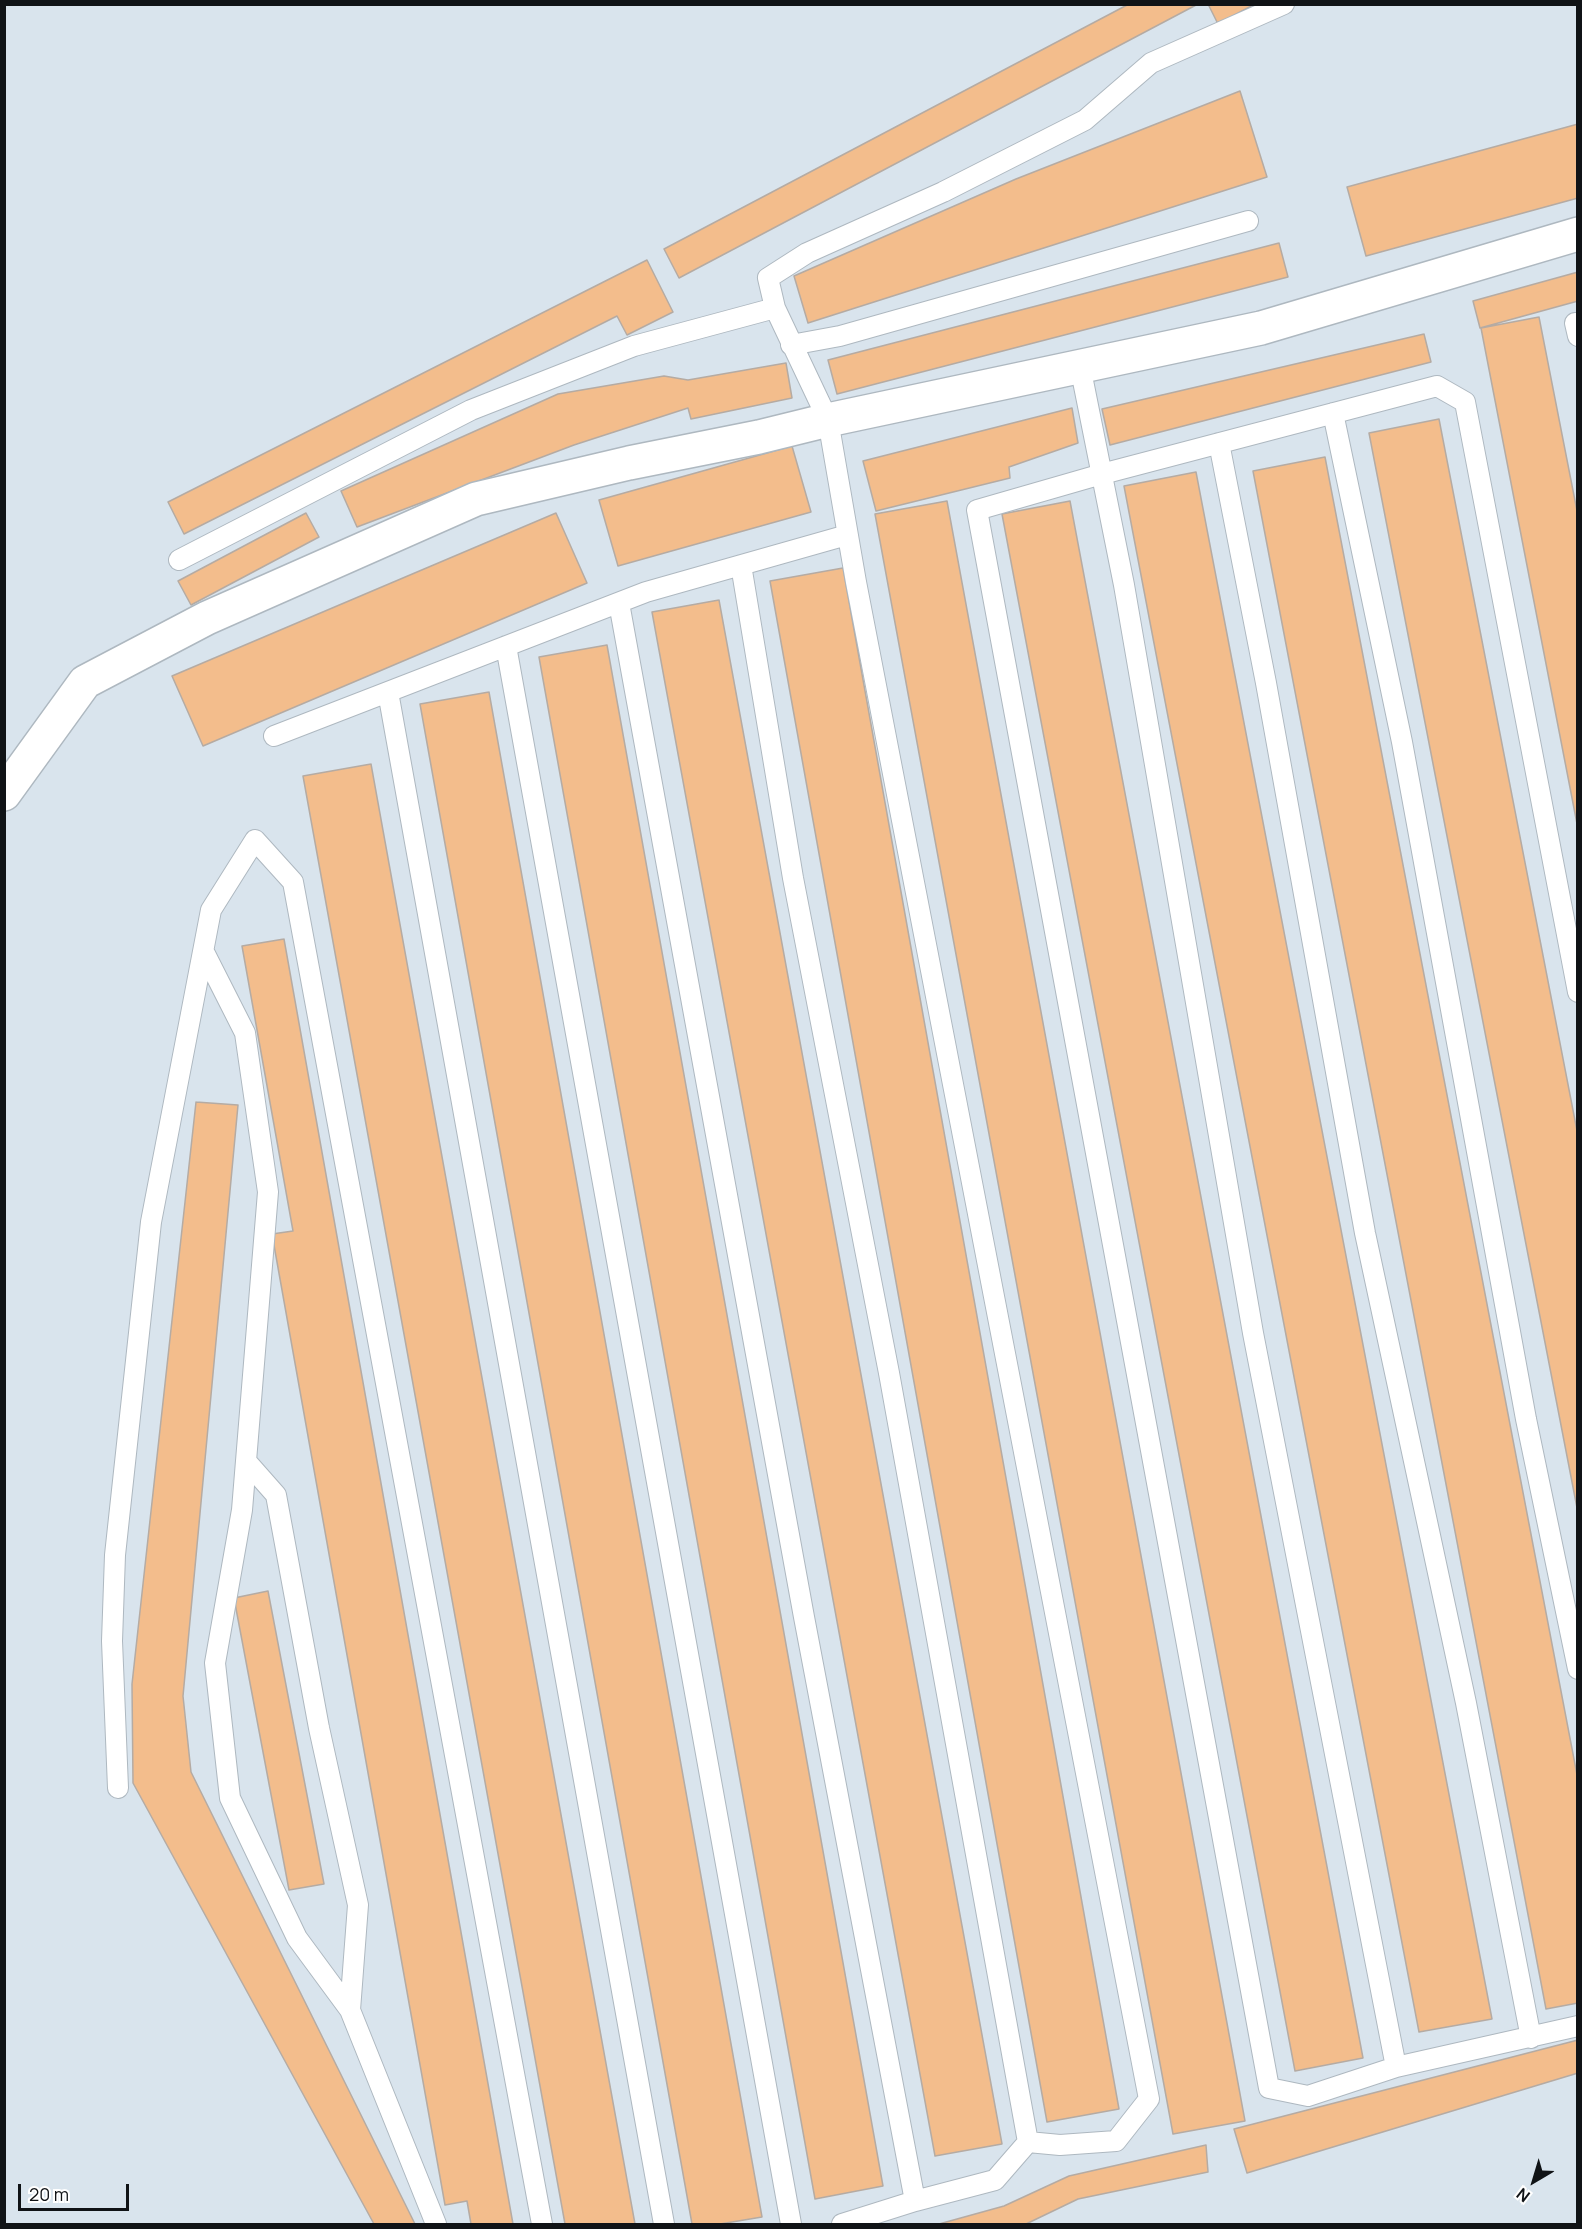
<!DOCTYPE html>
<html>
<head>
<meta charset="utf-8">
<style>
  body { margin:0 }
  #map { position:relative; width:1582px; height:2229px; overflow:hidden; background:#d9e4ed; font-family:Manrope,sans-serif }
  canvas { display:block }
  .frame { position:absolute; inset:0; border:6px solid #101316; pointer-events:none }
  .north { position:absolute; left:1504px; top:2151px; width:60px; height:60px; -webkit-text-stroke:4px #fff; paint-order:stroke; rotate:218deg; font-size:16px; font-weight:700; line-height:24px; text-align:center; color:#101316 }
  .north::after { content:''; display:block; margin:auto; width:21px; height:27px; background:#101316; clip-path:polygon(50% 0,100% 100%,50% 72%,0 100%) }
  .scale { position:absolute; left:18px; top:2184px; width:111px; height:27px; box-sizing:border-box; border:3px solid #101316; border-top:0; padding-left:8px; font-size:18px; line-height:21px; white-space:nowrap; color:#101316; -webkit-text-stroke:4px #fff; paint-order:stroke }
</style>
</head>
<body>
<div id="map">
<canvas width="1582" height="2229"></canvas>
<div class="frame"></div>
<div class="north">N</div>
<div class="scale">20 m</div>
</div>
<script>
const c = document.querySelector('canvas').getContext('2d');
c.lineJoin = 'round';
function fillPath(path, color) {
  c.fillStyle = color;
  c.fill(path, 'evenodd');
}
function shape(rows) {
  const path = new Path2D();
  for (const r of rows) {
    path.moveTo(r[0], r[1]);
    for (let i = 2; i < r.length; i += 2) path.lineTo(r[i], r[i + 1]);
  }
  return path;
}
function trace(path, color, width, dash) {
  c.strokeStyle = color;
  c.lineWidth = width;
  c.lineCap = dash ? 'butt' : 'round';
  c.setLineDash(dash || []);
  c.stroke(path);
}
const building = shape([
  [1129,4,1198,4,679,278,664,249,1129,4],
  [1208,4,1255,4,1218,24,1208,4],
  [1240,91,1267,177,808,323,794,276,1016,179,1240,91],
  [1578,124,1578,198,1366,256,1347,187,1578,124],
  [1279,243,1288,277,837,394,828,360,1279,243],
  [647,260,673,312,627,335,617,316,184,534,168,502,647,260],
  [1578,272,1578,301,1480,328,1473,301,1578,272],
  [1539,317,1578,516,1578,829,1481,328,1539,317],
  [1424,334,1431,362,1110,445,1102,409,1424,334],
  [786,363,792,398,691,419,688,408,574,445,357,527,341,491,558,394,664,376,688,380,786,363],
  [1072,408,1078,443,1009,467,1010,478,876,511,863,461,1072,408],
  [1439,419,1578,1136,1578,1513,1369,433,1439,419],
  [792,446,811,512,618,566,599,500,792,446],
  [1325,457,1578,1780,1578,2003,1546,2009,1253,471,1325,457],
  [1196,472,1492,2019,1419,2032,1124,486,1196,472],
  [947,501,1245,2121,1173,2134,875,514,947,501],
  [1070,501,1363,2058,1295,2071,1002,514,1070,501],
  [306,513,319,537,191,605,178,581,306,513],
  [556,513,587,583,203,746,172,676,556,513],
  [843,568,1119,2109,1047,2122,770,581,843,568],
  [719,600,1002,2144,935,2156,652,612,719,600],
  [607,645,883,2186,815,2199,539,657,607,645],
  [489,692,762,2217,720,2224,692,2224,420,704,489,692],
  [371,764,635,2224,565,2224,303,776,371,764],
  [284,939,513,2224,471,2224,467,2201,445,2205,272,1234,293,1231,242,946,284,939],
  [196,1102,238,1105,183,1696,191,1772,415,2224,374,2224,133,1783,132,1684,196,1102],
  [268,1591,324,1884,289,1890,234,1598,268,1591],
  [1578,2040,1578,2073,1247,2173,1234,2129,1578,2040],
  [1206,2145,1208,2172,1078,2199,1026,2224,939,2224,1004,2206,1069,2176,1206,2145]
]);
const lane = shape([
  [1578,323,1575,323,1578,336],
  [791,345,840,336,1248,221],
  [1080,366,1124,585,1253,1333,1396,2067],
  [1333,413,1402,742,1526,1419,1578,1669],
  [1219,443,1266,683,1365,1233,1466,1703,1531,2038],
  [179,560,471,410,634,346,775,308],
  [741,565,793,878,889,1373,1028,2142],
  [619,603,804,1617,915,2201],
  [506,646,791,2224],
  [388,692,664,2224],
  [274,736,646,592,847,535],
  [204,952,245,1033,268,1192,242,1510,215,1663,230,1798,297,1938,350,2010,436,2224],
  [1578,992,1465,402,1437,386,1102,474,977,510,1269,2088,1308,2096,1396,2067,1578,2026],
  [246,1461,276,1495,319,1728,358,1905,350,2010],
  [118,1788,112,1641,115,1555,151,1222,211,910,255,840,293,882,542,2224],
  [842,2224,915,2201,995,2180,1028,2142,1060,2145,1116,2141,1149,2099,856,582,828,420,775,308,768,278,807,253,943,192,1085,120,1151,63,1284,4]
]);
const street = shape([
  [4,794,85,682,207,618,476,499,629,463,759,437,828,420,1261,328,1578,234]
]);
fillPath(building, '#f3bd8c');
trace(building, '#b5aba3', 1.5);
trace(lane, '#aeb8c0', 22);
trace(street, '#aeb8c0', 36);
trace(lane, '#fff', 20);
trace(street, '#fff', 33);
</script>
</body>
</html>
